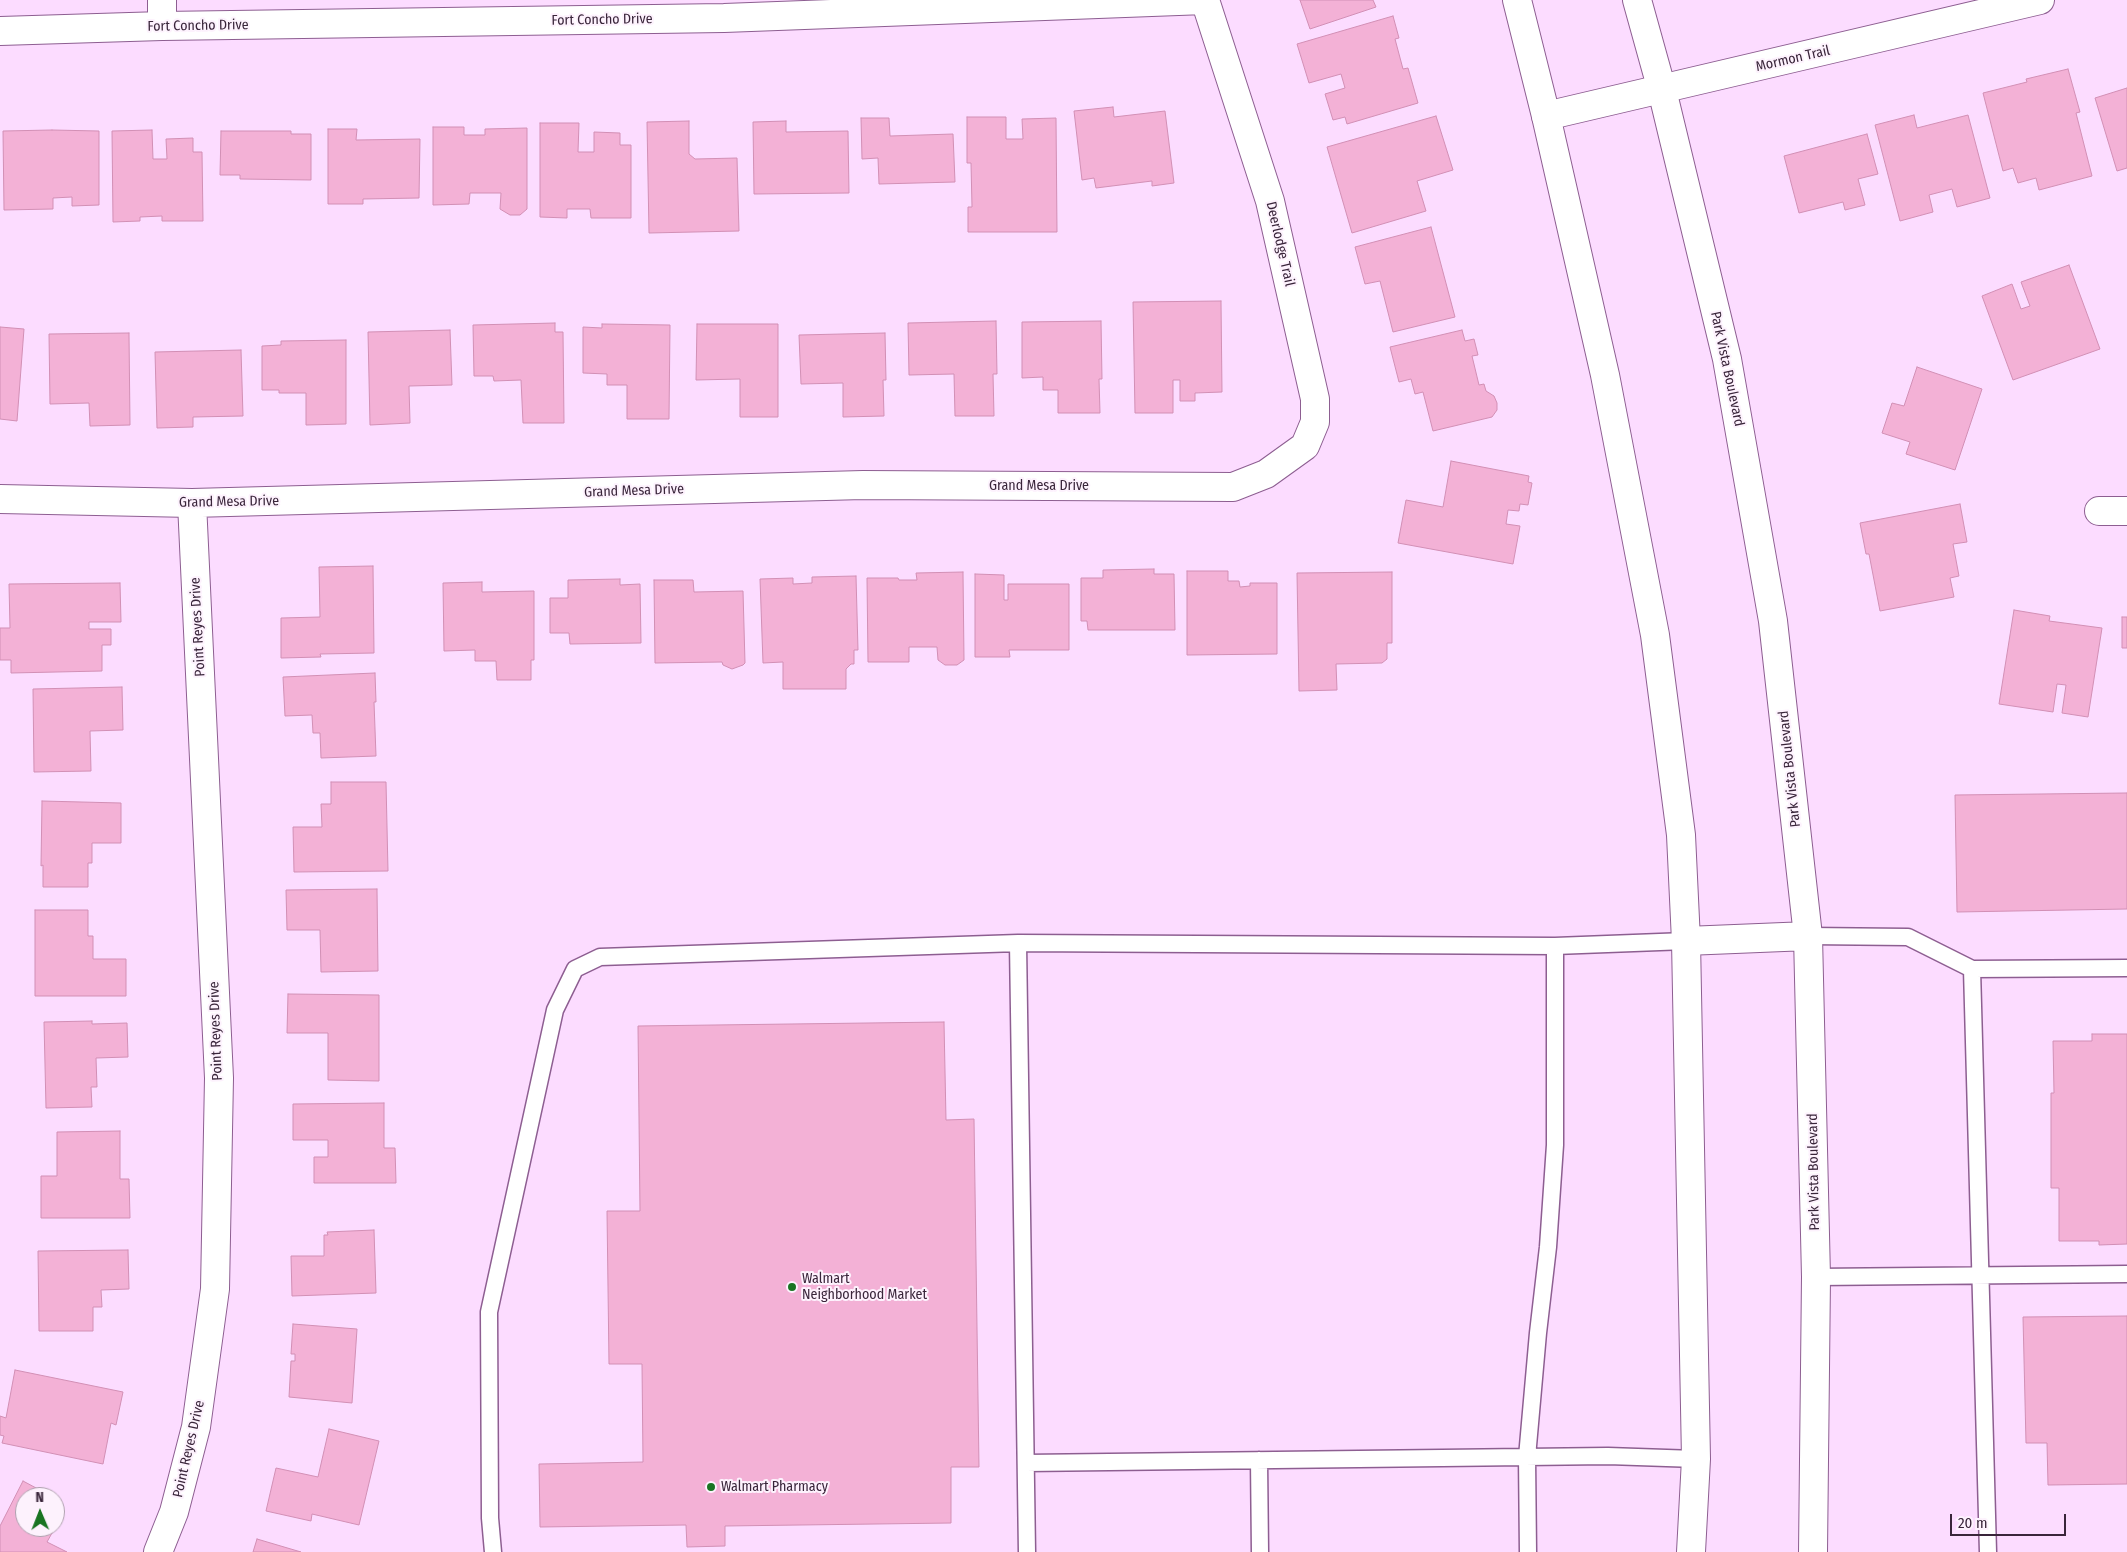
<!DOCTYPE html>
<html>
<head>
<meta charset="utf-8">
<style>
  body { margin:0 }
  #map { position:relative; width:2127px; height:1552px; overflow:hidden; background:#fcdcff; font-family:"Fira Sans Condensed",sans-serif }
  canvas { display:block }
  .north { position:absolute; left:15px; top:1487px; width:50px; height:50px; box-sizing:border-box; background:#fdf2fd; border:1px solid #afa0af; border-radius:50%; rotate:359deg; font-size:14px; font-weight:700; line-height:20px; text-align:center; color:#39253a }
  .north::after { content:''; display:block; margin:auto; width:18px; height:22px; background:#197422; clip-path:polygon(50% 0,100% 100%,50% 72%,0 100%) }
  .scale { position:absolute; left:1950px; top:1514px; width:116px; height:22px; box-sizing:border-box; border:2px solid #39253a; border-top:0; padding-left:6px; font-size:15px; line-height:18px; white-space:nowrap; color:#39253a; -webkit-text-stroke:4px #fdf2fd; paint-order:stroke }
</style>
</head>
<body>
<div id="map">
<canvas width="2127" height="1552"></canvas>
<div class="north">N</div>
<div class="scale">20 m</div>
</div>
<script>
const c = document.querySelector('canvas').getContext('2d');
c.lineJoin = 'round';
function fillPath(path, color) {
  c.fillStyle = color;
  c.fill(path, 'evenodd');
}
function shape(rows) {
  const path = new Path2D();
  for (const r of rows) {
    path.moveTo(r[0], r[1]);
    for (let i = 2; i < r.length; i += 2) path.lineTo(r[i], r[i + 1]);
  }
  return path;
}
function trace(path, color, width, dash) {
  c.strokeStyle = color;
  c.lineWidth = width;
  c.lineCap = dash ? 'butt' : 'round';
  c.setLineDash(dash || []);
  c.stroke(path);
}
function write(font, color, halo, rows, align = 'center') {
  c.font = font + ' "Fira Sans Condensed",sans-serif';
  c.lineWidth = 4;
  c.setLineDash([]);
  c.textBaseline = 'middle';
  c.strokeStyle = halo;
  c.fillStyle = color;
  for (const [text, x, y, turn = 0] of rows) {
    c.save();
    c.translate(x, y);
    c.rotate((+turn || 0) * Math.PI / 180);
    c.textAlign = isNaN(turn) ? turn : align;
    if (halo) c.strokeText(text, 0, 0);
    c.fillText(text, 0, 0);
    c.restore();
  }
}
const building = shape([
  [1300,0,1373,0,1376,7,1310,29,1300,0],
  [1393,16,1399,38,1395,39,1403,69,1408,68,1418,103,1347,124,1345,117,1333,120,1325,94,1345,88,1341,74,1309,83,1297,44,1393,16],
  [2068,69,2080,112,2076,113,2092,176,2039,190,2036,178,2018,183,2013,168,2003,171,1983,93,2027,82,2026,79,2068,69],
  [2127,88,2127,168,2117,171,2095,98,2127,88],
  [1113,107,1114,117,1165,111,1174,183,1152,186,1152,181,1096,188,1094,178,1082,180,1074,111,1113,107],
  [1914,115,1917,128,1968,115,1990,198,1957,207,1952,189,1929,195,1933,212,1900,221,1875,125,1914,115],
  [1436,116,1453,170,1417,181,1426,211,1352,233,1327,147,1436,116],
  [967,117,1006,117,1006,139,1023,139,1022,119,1056,118,1057,232,968,232,968,207,972,207,971,163,967,163,967,117],
  [861,118,889,118,890,136,953,134,955,182,879,184,878,158,862,159,861,118],
  [689,121,689,154,695,159,737,158,739,231,649,233,647,122,689,121],
  [786,121,786,132,848,131,849,193,754,194,753,122,786,121],
  [540,123,579,123,578,152,594,152,594,132,620,133,620,145,631,145,631,218,591,218,590,209,567,209,567,218,540,217,540,123],
  [433,127,464,127,464,135,485,135,485,129,527,128,527,209,520,215,510,215,500,209,501,193,470,193,469,204,433,205,433,127],
  [328,129,357,129,356,140,420,139,419,198,363,199,363,204,328,204,328,129],
  [52,130,99,131,99,205,72,206,72,197,53,198,53,209,4,210,3,131,52,130],
  [152,130,153,159,167,159,166,139,193,138,193,152,202,152,203,221,162,221,162,216,140,217,140,221,113,222,112,131,152,130],
  [221,131,291,131,291,134,311,134,311,180,240,179,240,175,220,175,221,131],
  [1867,134,1878,174,1858,179,1865,205,1845,210,1843,202,1799,213,1784,156,1867,134],
  [1431,227,1455,317,1393,332,1380,281,1365,284,1355,247,1431,227],
  [2069,265,2100,349,2013,380,1982,296,2012,284,2021,309,2030,306,2021,282,2069,265],
  [1221,301,1222,392,1195,393,1195,401,1180,401,1180,380,1173,380,1173,413,1135,413,1133,302,1221,301],
  [996,321,997,374,993,374,994,416,955,416,954,374,909,375,908,323,996,321],
  [1101,321,1102,379,1099,379,1100,413,1058,413,1058,390,1043,390,1043,377,1022,378,1022,322,1101,321],
  [555,323,555,332,563,332,564,423,523,423,521,380,494,381,493,376,474,376,473,325,555,323],
  [602,324,670,325,669,419,627,419,627,385,607,385,607,374,583,373,583,327,602,328,602,324],
  [697,324,778,324,778,417,740,417,740,379,696,380,697,324],
  [0,327,24,329,17,421,0,419,0,327],
  [450,330,452,385,409,386,410,423,370,425,368,332,450,330],
  [1462,330,1465,341,1474,339,1478,355,1472,356,1479,385,1484,384,1486,391,1494,396,1497,403,1497,410,1492,417,1433,431,1423,392,1415,394,1411,379,1399,382,1390,347,1462,330],
  [129,333,130,425,90,426,89,403,50,404,49,334,129,333],
  [885,333,886,380,883,380,884,416,843,417,843,383,801,384,799,335,885,333],
  [346,340,346,424,306,425,306,393,279,393,279,390,262,390,262,346,281,345,281,341,346,340],
  [241,350,243,416,193,417,193,427,157,428,155,352,241,350],
  [1917,367,1982,389,1955,470,1906,454,1910,442,1882,433,1892,403,1904,406,1917,367],
  [1451,461,1529,476,1528,482,1532,483,1528,505,1520,504,1519,511,1508,510,1506,524,1520,526,1513,564,1398,543,1406,500,1443,507,1451,461],
  [1960,504,1967,542,1953,544,1959,576,1950,578,1954,597,1880,611,1869,554,1866,554,1860,523,1960,504],
  [373,566,374,653,320,654,321,657,281,658,281,618,320,617,319,567,373,566],
  [1154,569,1154,574,1174,574,1175,630,1088,630,1087,621,1081,621,1081,578,1103,578,1103,570,1154,569],
  [1187,571,1228,571,1228,581,1239,581,1240,587,1250,586,1250,583,1277,583,1277,654,1187,655,1187,571],
  [963,572,964,660,957,665,945,665,938,660,937,647,909,647,909,662,868,662,867,578,898,578,899,580,917,580,916,573,963,572],
  [1392,572,1392,643,1387,643,1387,659,1382,663,1336,664,1337,690,1299,691,1297,573,1392,572],
  [975,574,1004,575,1004,600,1008,600,1008,584,1069,584,1069,650,1009,650,1010,657,975,657,975,574],
  [856,576,858,650,854,650,854,664,851,664,846,669,846,689,783,689,783,662,763,663,760,579,793,578,793,584,812,583,812,577,856,576],
  [620,579,620,585,640,584,641,643,570,644,569,633,550,633,550,598,568,598,568,580,620,579],
  [654,580,693,580,694,592,743,591,745,663,743,665,732,669,723,665,722,662,655,663,654,580],
  [482,582,482,592,534,591,534,660,531,660,531,680,497,680,496,661,475,661,475,650,444,651,443,583,482,582],
  [120,583,121,622,89,622,89,629,111,629,111,645,102,645,102,671,11,673,11,660,0,660,0,628,10,628,9,584,120,583],
  [2014,610,2050,616,2049,621,2102,628,2088,717,2062,713,2066,685,2057,684,2053,712,1999,704,2014,610],
  [2122,617,2127,617,2127,648,2122,648,2122,617],
  [375,673,376,702,374,702,376,756,321,758,320,733,313,733,312,715,285,716,283,677,375,673],
  [122,687,123,730,90,731,91,771,34,772,33,689,122,687],
  [331,782,386,782,388,871,294,872,293,827,322,827,321,804,331,804,331,782],
  [2127,793,2127,909,1957,912,1955,795,2127,793],
  [42,801,121,803,121,843,92,843,92,863,88,863,88,887,43,887,43,865,41,866,42,801],
  [377,889,378,971,321,972,320,930,287,930,286,890,377,889],
  [35,910,88,910,88,936,93,936,93,959,126,959,126,996,35,996,35,910],
  [288,994,379,995,379,1081,328,1080,328,1033,287,1033,288,994],
  [92,1021,92,1024,127,1023,128,1057,96,1058,97,1087,91,1087,92,1107,46,1108,44,1022,92,1021],
  [944,1022,946,1120,974,1119,979,1467,951,1467,951,1523,725,1526,725,1546,687,1547,686,1525,540,1527,539,1464,643,1462,642,1364,609,1364,607,1211,640,1211,638,1026,944,1022],
  [2092,1034,2127,1034,2127,1244,2099,1245,2099,1241,2059,1241,2059,1188,2051,1188,2051,1093,2054,1093,2053,1041,2092,1041,2092,1034],
  [384,1103,384,1148,395,1148,396,1183,314,1183,314,1157,328,1157,328,1140,293,1140,293,1104,384,1103],
  [120,1131,120,1179,129,1179,130,1218,41,1218,41,1176,57,1176,57,1132,120,1131],
  [374,1230,376,1293,292,1296,291,1256,324,1256,324,1235,328,1235,327,1232,374,1230],
  [128,1250,129,1289,101,1290,102,1307,93,1307,93,1331,39,1331,38,1251,128,1250],
  [2127,1316,2127,1484,2048,1485,2047,1443,2026,1443,2023,1317,2127,1316],
  [293,1324,357,1329,352,1403,289,1397,291,1361,295,1361,295,1354,291,1354,293,1324],
  [15,1370,123,1392,116,1425,111,1423,103,1464,2,1443,4,1436,0,1435,0,1416,6,1418,15,1370],
  [329,1429,379,1441,359,1525,312,1514,311,1521,266,1511,276,1468,318,1477,329,1429],
  [23,1481,53,1497,25,1497,25,1527,55,1527,55,1523,57,1524,47,1542,67,1552,0,1552,0,1526,23,1481],
  [257,1539,301,1552,253,1552,257,1539]
]);
const lane = shape([
  [1808,936,1908,937,1972,969,2127,968],
  [1018,943,1027,1552],
  [1972,969,1988,1552],
  [1816,1277,2127,1274],
  [1259,1460,1260,1552],
  [1026,1463,1608,1456,1696,1459],
  [493,1552,490,1518,489,1312,555,1010,575,969,600,957,1018,943,1555,946,1686,941],
  [1528,1552,1527,1457,1538,1333,1548,1247,1555,1145,1555,946]
]);
const street = shape([
  [162,0,162,26],
  [0,31,162,26,724,18,1205,0],
  [1546,116,2040,0],
  [0,499,192,503,863,485,1233,487,1266,474,1305,446,1315,422,1315,399,1270,201,1205,0],
  [2099,511,2127,511],
  [158,1552,174,1512,196,1427,215,1289,219,1078,192,503]
]);
const secondary = shape([
  [1517,0,1546,116,1605,375,1655,635,1681,835,1686,941,1696,1459,1691,1552],
  [1637,0,1662,90,1727,359,1773,621,1808,936,1816,1277,1813,1552],
  [1686,941,1808,936]
]);
const markers = [
  [792,1287,5,"#197422"],
  [711,1487,5,"#197422"]
];
const streetNames = [
  ["Fort Concho Drive",602,20,-1],
  ["Fort Concho Drive",198,26,-1],
  ["Mormon Trail",1793,59,-13],
  ["Deerlodge Trail",1280,244,77],
  ["Park Vista Boulevard",1727,369,78],
  ["Grand Mesa Drive",1039,486],
  ["Grand Mesa Drive",634,491,-2],
  ["Grand Mesa Drive",229,502,-1],
  ["Point Reyes Drive",198,627,-93],
  ["Park Vista Boulevard",1790,769,-96],
  ["Point Reyes Drive",216,1031,-92],
  ["Park Vista Boulevard",1814,1172,-91],
  ["Point Reyes Drive",189,1449,-77]
];
const poiNames = [
  ["Walmart",802,1279],
  ["Neighborhood Market",802,1295],
  ["Walmart Pharmacy",721,1487]
];
fillPath(building, '#f3b1d6');
trace(building, '#d28fb5', 1);
trace(lane, '#8d5e91', 19);
trace(street, '#8d5e91', 30);
trace(secondary, '#8d5e91', 30);
trace(lane, '#fff', 16);
trace(street, '#fff', 28);
trace(secondary, '#fff', 28);
for (const [x, y, r, color] of markers) {
  const dot = new Path2D();
  dot.arc(x, y, r, 0, 2 * Math.PI);
  c.fillStyle = color;
  c.fill(dot);
  trace(dot, '#fdf2fd', 2);
}
write('14px', '#39253a', '#fdf2fd', streetNames);
write('14px', '#39253a', '#fdf2fd', poiNames, 'left');
</script>
</body>
</html>
